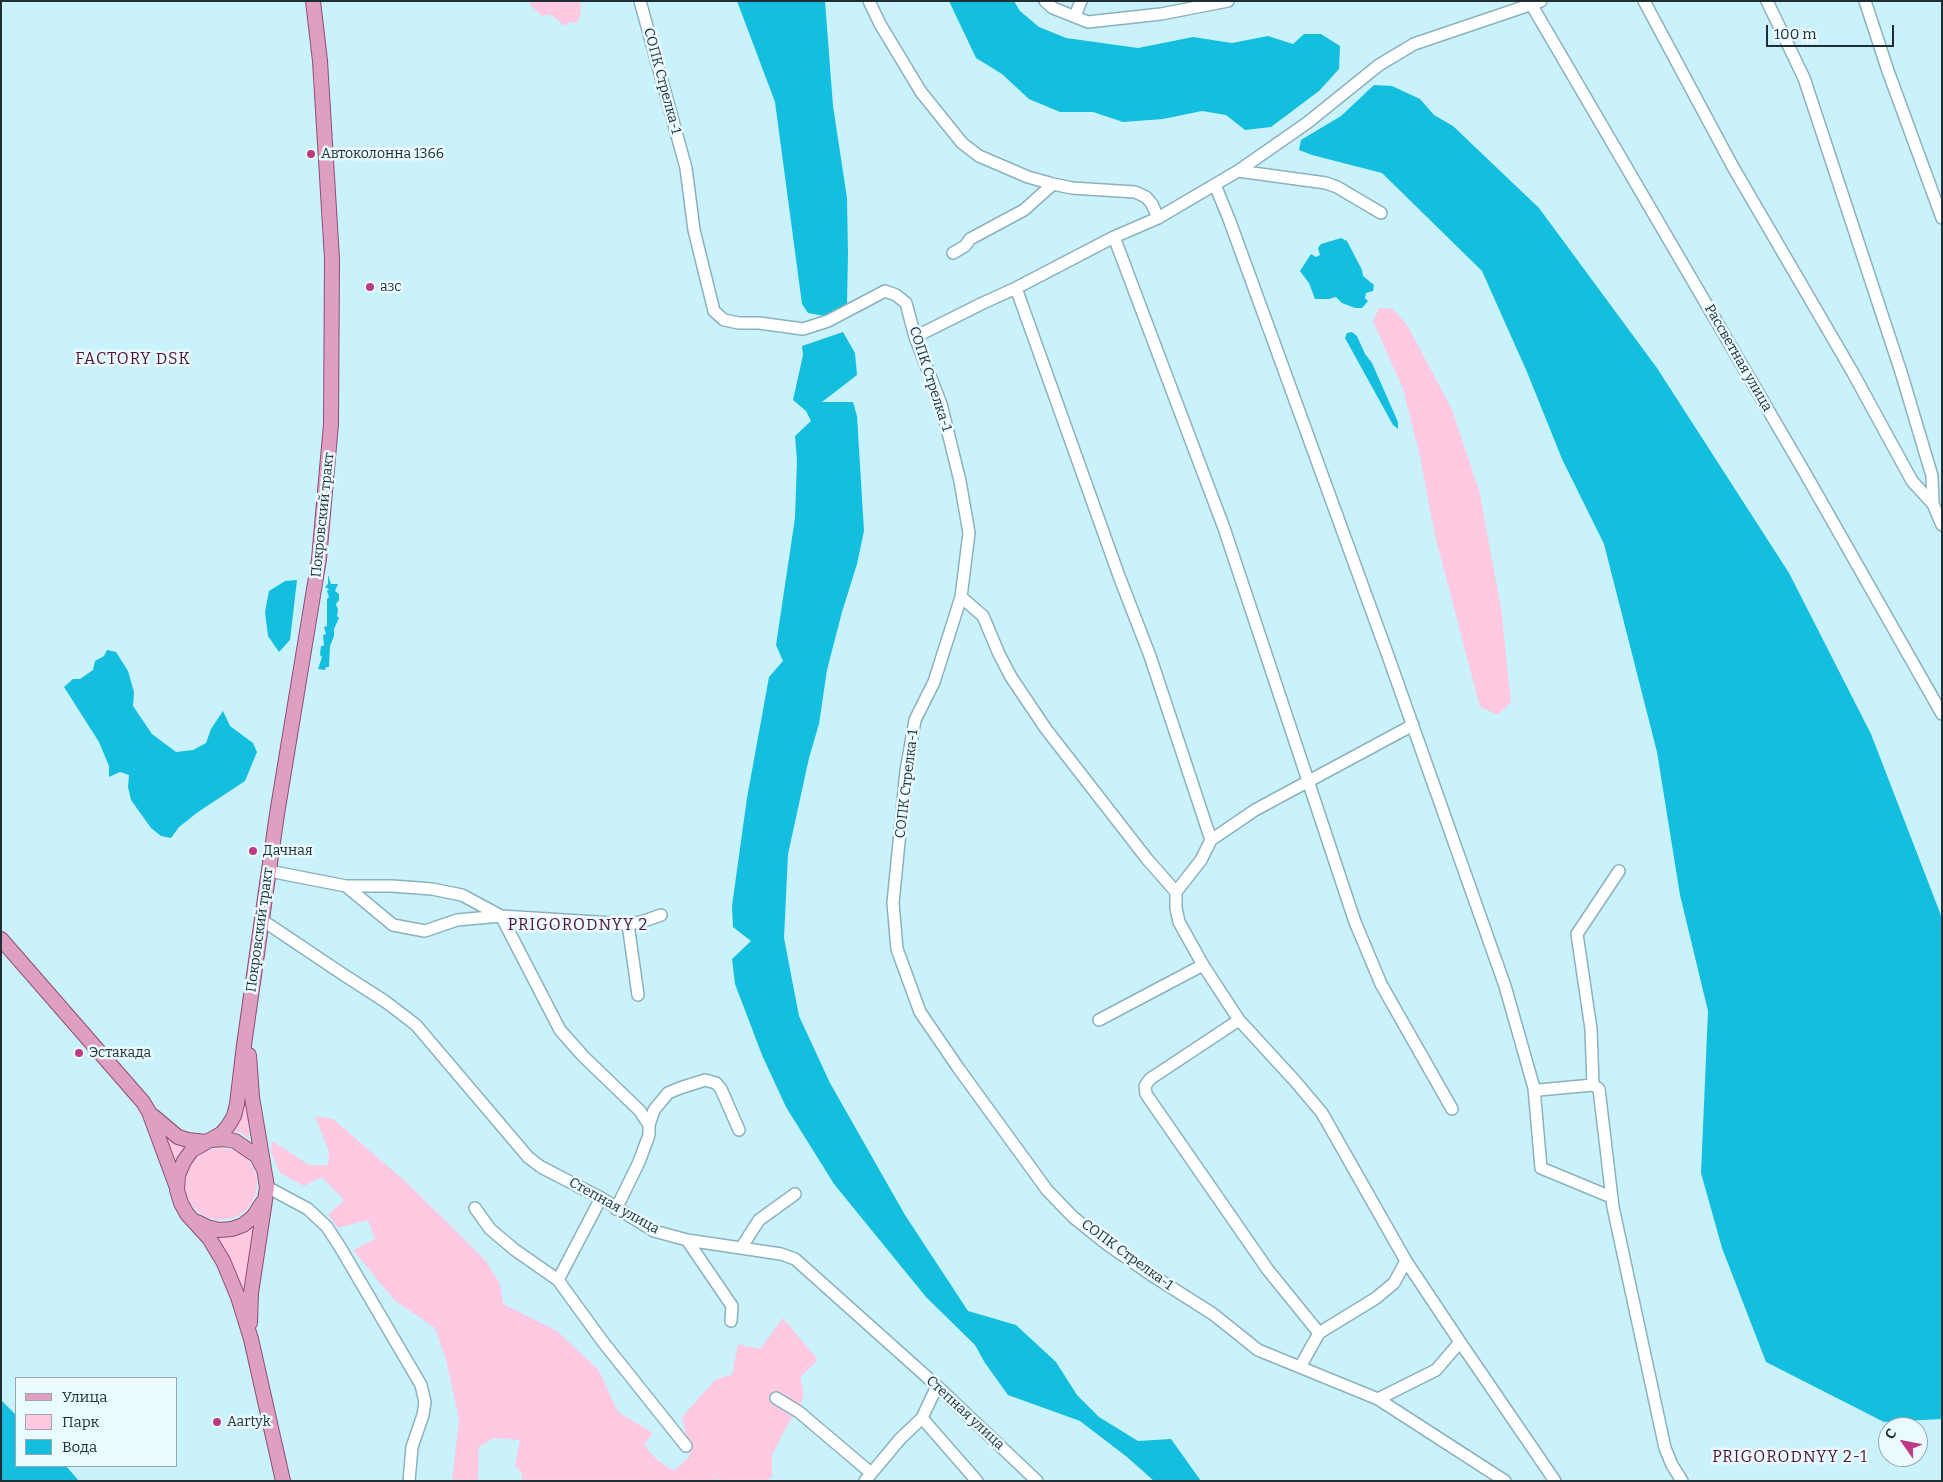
<!DOCTYPE html>
<html>
<head>
<meta charset="utf-8">
<style>
  body { margin:0 }
  #map { position:relative; width:1943px; height:1482px; overflow:hidden; background:#c9f2fd; font-family:Bitter,serif }
  canvas { display:block }
  .frame { position:absolute; inset:0; border:2px solid #1e2e32; pointer-events:none }
  .legend { position:absolute; left:15px; top:1377px; width:162px; height:90px; box-sizing:border-box; background:#eafaff; border:1px solid #98a8ad; margin:0; padding:6px 9px; list-style:none; font-size:15px; color:#1e2e32 }
  .legend li { display:flex; align-items:center; gap:10px; height:25px }
  .legend b { width:25px; border:1px solid #98a8ad }
  .north { position:absolute; left:1878px; top:1417px; width:50px; height:50px; box-sizing:border-box; background:#eafaff; border:1px solid #98a8ad; border-radius:50%; rotate:303deg; font-size:14px; font-weight:700; line-height:20px; text-align:center; color:#1e2e32 }
  .north::after { content:''; display:block; margin:auto; width:18px; height:22px; background:#bd3b84; clip-path:polygon(50% 0,100% 100%,50% 72%,0 100%) }
  .scale { position:absolute; left:1766px; top:25px; width:128px; height:22px; box-sizing:border-box; border:2px solid #1e2e32; border-top:0; padding-left:6px; font-size:15px; line-height:18px; white-space:nowrap; color:#1e2e32; -webkit-text-stroke:4px #eafaff; paint-order:stroke }
</style>
</head>
<body>
<div id="map">
<canvas width="1943" height="1482"></canvas>
<div class="frame"></div>
<ul class="legend">
<li><b style="height:6px;background:#df9fc1"></b>Улица</li>
<li><b style="height:14px;background:#fec9e1"></b>Парк</li>
<li><b style="height:14px;background:#13bedf"></b>Вода</li>
</ul>
<div class="north">С</div>
<div class="scale">100 m</div>
</div>
<script>
const c = document.querySelector('canvas').getContext('2d');
c.lineJoin = 'round';
function fillPath(path, color) {
  c.fillStyle = color;
  c.fill(path, 'evenodd');
}
function shape(rows) {
  const path = new Path2D();
  for (const r of rows) {
    if (r.length === 3) {
      path.moveTo(r[0] + r[2], r[1]);
      path.arc(r[0], r[1], r[2], 0, 2 * Math.PI);
      continue;
    }
    path.moveTo(r[0], r[1]);
    for (let i = 2; i < r.length; i += 2) path.lineTo(r[i], r[i + 1]);
  }
  return path;
}
function trace(path, color, width, dash) {
  c.strokeStyle = color;
  c.lineWidth = width;
  c.lineCap = dash ? 'butt' : 'round';
  c.setLineDash(dash || []);
  c.stroke(path);
}
function write(font, color, halo, rows, align = 'center') {
  c.font = font + ' Bitter,serif';
  c.lineWidth = 5;
  c.setLineDash([]);
  c.textBaseline = 'middle';
  c.strokeStyle = halo;
  c.fillStyle = color;
  for (const [text, x, y, turn = 0] of rows) {
    c.save();
    c.translate(x, y);
    c.rotate((+turn || 0) * Math.PI / 180);
    c.textAlign = isNaN(turn) ? turn : align;
    if (halo) c.strokeText(text, 0, 0);
    c.fillText(text, 0, 0);
    c.restore();
  }
}
const green = shape([
  [529,1,580,1,581,11,578,22,572,23,572,21,565,26,550,14,542,16,531,6],
  [1379,308,1393,309,1407,325,1451,407,1479,490,1501,607,1511,702,1498,715,1480,707,1435,536,1420,457,1403,389,1373,321],
  [246,1075,249,1139,240,1132,231,1132],
  [315,1116,333,1119,405,1181,449,1224,486,1261,500,1284,503,1304,557,1331,598,1369,618,1412,653,1433,644,1445,658,1461,674,1471,690,1456,682,1417,715,1380,732,1374,738,1344,760,1349,783,1318,818,1360,800,1377,804,1394,799,1409,789,1422,772,1455,772,1477,766,1481,722,1481,720,1479,710,1481,522,1481,522,1473,515,1466,520,1440,494,1438,479,1447,478,1481,452,1481,459,1419,446,1360,435,1328,394,1300,353,1250,375,1239,368,1220,338,1228,328,1215,344,1200,322,1177,304,1186,280,1173,271,1152,272,1141,309,1165,328,1165,329,1152],
  [156,1127,189,1146,178,1155,173,1168],
  [221,1184,36],
  [258,1218,246,1307,205,1232]
]);
const water = shape([
  [737,1,825,1,833,106,847,198,848,254,847,304,825,316,808,313,802,304,775,102],
  [949,1,1014,1,1020,11,1039,27,1066,38,1138,48,1193,37,1232,43,1268,36,1293,44,1304,34,1321,34,1340,46,1339,69,1319,91,1271,127,1245,130,1226,115,1202,111,1163,119,1123,122,1093,112,1060,112,1029,99,1002,74,976,58],
  [1374,85,1392,86,1420,99,1434,115,1453,126,1539,208,1657,368,1789,573,1871,734,1942,918,1942,1419,1884,1422,1766,1362,1722,1248,1701,1173,1708,1011,1680,895,1657,752,1604,544,1562,459,1527,372,1482,271,1382,173,1312,155,1299,150,1301,140,1341,116],
  [1341,238,1347,241,1362,270,1363,276,1374,285,1373,291,1366,293,1365,298,1368,301,1362,308,1355,308,1342,303,1336,297,1329,299,1315,299,1309,283,1300,271,1311,254,1316,257,1320,255,1318,248,1321,244],
  [843,332,855,353,857,375,822,402,853,402,857,416,864,531,857,564,842,612,827,670,819,724,809,758,788,854,784,938,799,1016,830,1083,905,1215,968,1311,1016,1325,1056,1362,1077,1395,1099,1417,1138,1441,1171,1439,1201,1481,1154,1481,1127,1457,1080,1421,1008,1395,985,1363,975,1345,926,1297,834,1184,786,1107,762,1055,735,984,732,959,751,941,733,927,732,906,747,798,769,677,783,661,776,645,795,518,797,460,795,436,811,421,806,411,793,400,803,355,802,346],
  [1352,332,1357,336,1365,354,1372,363,1398,422,1398,429,1393,425,1345,338,1347,333],
  [328,575,331,584,338,584,335,591,339,594,339,600,336,604,338,610,337,616,339,618,334,629,334,636,330,646,329,667,326,667,325,670,318,669,322,657,320,655,321,646,324,646,323,635,326,634,324,627,327,626,327,599,329,597,327,591,329,589,325,587,328,584],
  [297,580,290,640,279,652,268,636,265,612,269,591,285,581],
  [107,650,116,652,128,671,134,692,133,706,152,734,176,752,193,750,206,743,211,729,223,711,230,726,253,743,257,752,245,781,198,812,179,827,171,838,161,836,151,828,131,800,128,787,129,775,120,772,109,777,109,766,99,742,64,687,73,679,80,679,93,670,95,661,104,656],
  [1,1400,16,1415,16,1466,66,1466,79,1481,1,1481]
]);
const minor = shape([
  [640,1,686,168,694,230,714,311,724,320,739,323,759,323,803,329,828,321,885,291,896,295,906,303,915,337,941,404,960,481,969,533,961,597,934,682,915,720,906,771,893,903,897,949,920,1012,959,1069,1047,1190,1073,1217,1108,1245,1150,1274,1213,1314,1258,1350,1378,1399,1505,1481],
  [869,1,880,24,921,92,962,143,979,156,1028,177,1053,184,1072,188,1135,192,1146,197,1152,204,1158,218],
  [1045,1,1053,8,1088,22,1161,14,1228,1],
  [1644,1,1733,167,1853,373,1912,481,1933,504,1942,525],
  [1767,1,1804,78,1901,372,1932,476,1933,504],
  [1865,1,1888,71,1942,218],
  [1531,4,1805,473,1942,714],
  [1075,16,1081,1],
  [1238,171,1326,183,1337,187,1381,213],
  [1215,185,1229,219,1387,653,1505,986,1534,1088,1539,1090,1593,1085,1599,1089,1613,1207,1665,1448,1672,1465,1682,1481],
  [1114,237,1224,528,1355,922,1381,984,1452,1109],
  [953,253,965,246,970,239,1024,210,1053,184],
  [915,337,983,303,1016,288],
  [961,597,983,616,999,654,1011,677,1046,729,1147,859,1176,892],
  [1413,725,1255,810,1211,840,1150,656,1119,576,1016,288,1114,237,1158,218,1238,171,1307,123,1379,65,1414,44,1541,1],
  [1211,840,1201,860,1176,892,1176,908,1179,922,1203,965,1239,1020,1295,1081,1322,1113,1406,1261,1460,1342,1436,1370,1378,1399],
  [269,871,346,886,393,925,425,931,457,920,501,916,628,924,641,922,661,915],
  [346,886,392,886,432,889,462,895,501,916,560,1030,583,1056,640,1111,649,1125,649,1135,639,1162,616,1209],
  [262,920,344,975,386,1002,416,1025,528,1157,541,1167,601,1198,654,1231,687,1240,781,1254,795,1259,937,1386,1037,1481],
  [628,924,638,995],
  [1099,1020,1203,965],
  [1239,1020,1150,1079,1145,1086,1146,1094,1268,1270,1319,1333,1300,1367],
  [1593,1085,1591,1029,1577,934,1619,871],
  [1534,1088,1541,1168,1611,1197],
  [649,1125,654,1110,668,1093,680,1088,705,1080,716,1083,721,1089,739,1130],
  [267,1187,308,1209,327,1227,340,1247,421,1385,425,1402,423,1415,412,1447,409,1481],
  [601,1198,558,1280,603,1342,686,1446],
  [475,1208,490,1229,515,1250,558,1280],
  [687,1240,732,1306,731,1321],
  [741,1248,759,1220,795,1194],
  [1319,1333,1376,1298,1394,1283,1406,1261],
  [1460,1342,1555,1481],
  [776,1398,799,1412,871,1473],
  [922,1418,977,1481],
  [865,1481,900,1439,922,1418,937,1386]
]);
const major = shape([
  [1,939,143,1102,149,1112,176,1185],
  [249,1055,252,1097,267,1187,251,1293,250,1323],
  [153,1116,178,1137,188,1140,206,1142],
  [212,1140,224,1139,235,1141,257,1156,262,1166],
  [197,1222,207,1227,219,1230,232,1229,243,1225,253,1217,263,1202],
  [283,1481,251,1339,238,1297,223,1261,209,1238,187,1214,181,1203,177,1190,178,1175,184,1161,192,1150,221,1134,228,1126,234,1116,237,1104,244,1045,277,814,319,559,331,424,332,259,320,61,313,1]
]);
const markers = [
  [311,154,5,"#bd3b84"],
  [370,287,5,"#bd3b84"],
  [253,851,5,"#bd3b84"],
  [79,1053,5,"#bd3b84"],
  [217,1422,5,"#bd3b84"]
];
const streetNames = [
  ["СОПК Стрелка-1",662,81,75],
  ["Рассветная улица",1738,358,60],
  ["СОПК Стрелка-1",930,379,72],
  ["Покровский тракт",323,515,-84],
  ["СОПК Стрелка-1",907,784,-83],
  ["Покровский тракт",260,930,-82],
  ["Степная улица",614,1206,29],
  ["СОПК Стрелка-1",1127,1255,36],
  ["Степная улица",965,1413,43]
];
const poiNames = [
  ["Автоколонна 1366",321,154],
  ["азс",380,287],
  ["Дачная",263,851],
  ["Эстакада",89,1053],
  ["Aartyk",227,1422]
];
const quarterNames = [
  ["FACTORY DSK",133,360],
  ["PRIGORODNYY 2",578,926],
  ["PRIGORODNYY 2-1",1790,1458]
];
fillPath(green, '#fec9e1');
fillPath(water, '#13bedf');
trace(minor, '#8bb2bc', 14);
trace(major, '#8e4e74', 16);
trace(minor, '#fff', 11);
trace(major, '#df9fc1', 14);
for (const [x, y, r, color] of markers) {
  const dot = new Path2D();
  dot.arc(x, y, r, 0, 2 * Math.PI);
  c.fillStyle = color;
  c.fill(dot);
  trace(dot, '#eafaff', 2);
}
write('14px', '#1e2e32', '#eafaff', streetNames);
write('14px', '#1e2e32', '#eafaff', poiNames, 'left');
c.letterSpacing = '1px';
write('16px', '#4f1135', '#eafaff', quarterNames);
c.letterSpacing = '0px';
</script>
</body>
</html>
